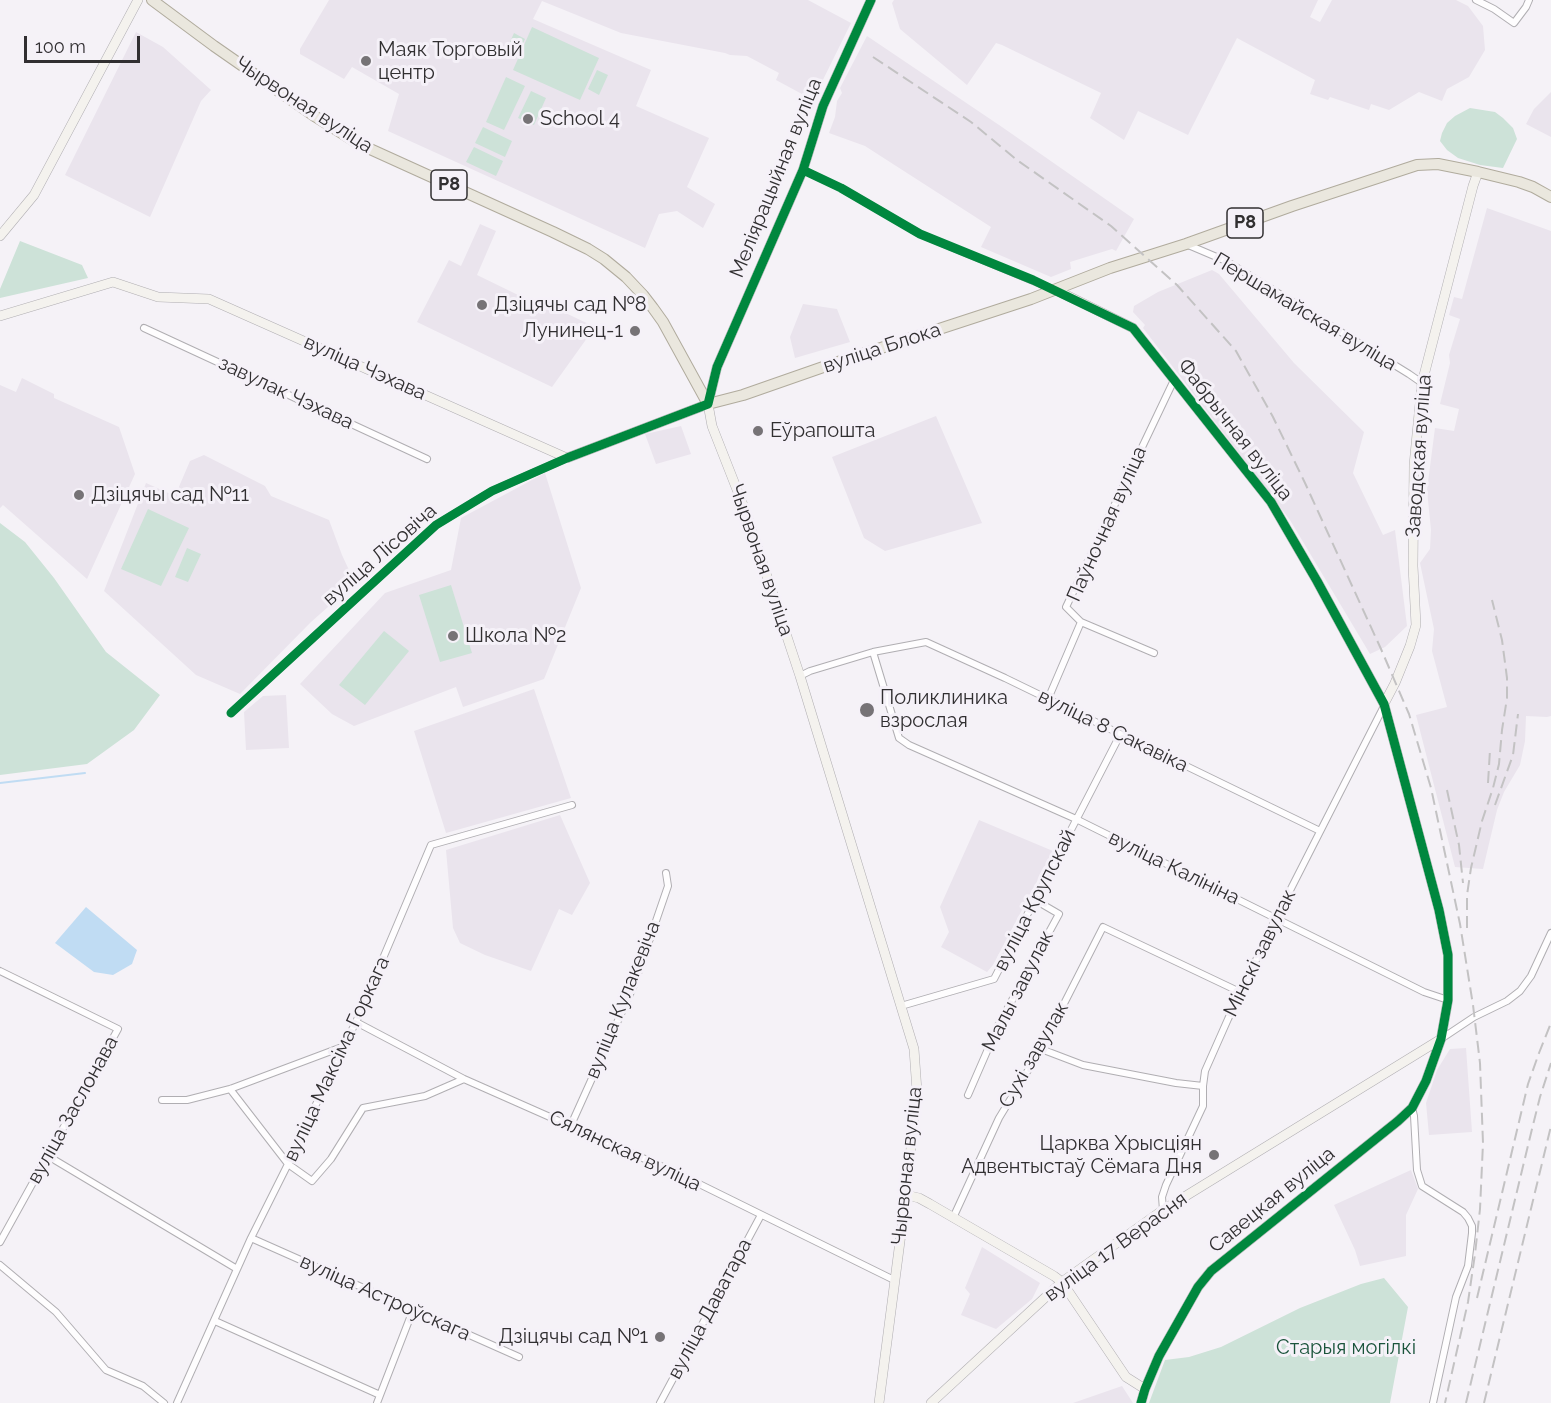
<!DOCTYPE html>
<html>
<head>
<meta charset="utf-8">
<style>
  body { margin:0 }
  #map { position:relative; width:1551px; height:1403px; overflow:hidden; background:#f5f2f7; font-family:Raleway,sans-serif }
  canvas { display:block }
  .scale { position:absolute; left:24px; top:36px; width:116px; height:27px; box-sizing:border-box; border:3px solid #312f31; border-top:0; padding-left:8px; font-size:18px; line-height:21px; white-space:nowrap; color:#312f31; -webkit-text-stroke:4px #f5f1f8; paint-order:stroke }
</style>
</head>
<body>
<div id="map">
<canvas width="1551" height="1403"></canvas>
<div class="scale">100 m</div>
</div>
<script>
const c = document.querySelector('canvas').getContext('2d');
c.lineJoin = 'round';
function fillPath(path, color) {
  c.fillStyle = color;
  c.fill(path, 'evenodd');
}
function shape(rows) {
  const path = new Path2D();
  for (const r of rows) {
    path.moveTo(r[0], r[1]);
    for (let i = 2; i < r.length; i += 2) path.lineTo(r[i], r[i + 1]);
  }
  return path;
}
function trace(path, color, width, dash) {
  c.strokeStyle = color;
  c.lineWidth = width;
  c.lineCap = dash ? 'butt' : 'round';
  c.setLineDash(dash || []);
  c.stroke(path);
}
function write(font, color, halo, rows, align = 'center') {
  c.font = font + ' Raleway,sans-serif';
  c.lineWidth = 6;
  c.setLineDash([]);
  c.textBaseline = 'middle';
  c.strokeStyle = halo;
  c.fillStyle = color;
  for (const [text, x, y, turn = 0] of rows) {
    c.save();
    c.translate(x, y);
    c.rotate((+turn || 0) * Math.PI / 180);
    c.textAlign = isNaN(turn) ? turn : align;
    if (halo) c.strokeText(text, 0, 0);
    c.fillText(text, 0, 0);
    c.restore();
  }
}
const built = shape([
  [329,0,808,0,851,23,813,100,776,80,779,73,747,56,730,55,725,53,621,33,542,1,533,19,651,70,636,106,709,138,687,187,715,204,703,228,677,211,659,214,645,248,388,131,399,94,352,67,344,79,300,54,300,49],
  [894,0,1318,0,1310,17,1320,22,1332,0,1456,0,1468,6,1483,26,1485,50,1469,77,1447,89,1442,101,1419,92,1389,110,1371,104,1369,110,1330,97,1328,100,1310,94,1315,80,1237,38,1188,135,1138,111,1124,140,1090,118,1101,93,1002,45,996,43,967,85,900,29,892,3],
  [136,32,163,47,211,90,201,101,150,217,65,175],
  [867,36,1002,127,1134,219,1116,251,1112,249,1070,262,1071,269,1051,277,981,247,991,227,865,146,829,133,835,117,837,101,842,93,840,88],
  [1551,92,1551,137,1526,124,1534,109],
  [1487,208,1551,231,1551,716,1547,717,1526,716,1525,741,1520,765,1504,792,1497,810,1483,869,1455,867,1416,715,1447,707,1432,651,1434,629,1420,563,1430,549,1431,530,1427,490,1435,428,1454,431,1459,409,1440,404,1450,363,1449,355,1460,319,1449,315,1454,297,1462,299],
  [480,224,496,231,477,275,553,312,555,308,595,327,552,387,417,322,449,260,461,266],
  [1212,270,1219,274,1294,363,1364,432,1353,473,1383,535,1395,530,1407,626,1385,647,1370,654,1290,520,1143,328,1145,325,1133,312,1134,306,1158,292],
  [803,304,837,309,850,342,795,358,790,337],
  [22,378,54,394,54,398,119,427,135,474,87,579,3,505,0,508,0,385,16,392],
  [936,416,982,523,885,551,864,538,832,457],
  [681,426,691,454,656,464,645,434],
  [204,455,265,486,271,496,329,520,342,555,355,583,311,622,240,694,196,675,104,591,146,483,175,496,190,461],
  [545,473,581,588,544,679,463,707,456,687,354,726,332,714,300,684,385,593,451,570,461,518],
  [534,689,571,798,446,833,414,731],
  [286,695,289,748,246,750,244,712,263,696],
  [560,815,590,883,572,915,559,909,531,971,485,955,460,943,453,928,446,850],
  [979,820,1053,851,993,965,987,972,941,947,949,932,940,907],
  [1466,1048,1472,1132,1429,1135,1426,1103,1437,1070,1450,1049],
  [1411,1170,1418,1189,1406,1215,1406,1256,1360,1266,1355,1250,1334,1205],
  [982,1247,1040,1283,1032,1299,996,1329,961,1315,970,1294,965,1288],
  [1122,1386,1133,1403,1073,1403]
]);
const green = shape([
  [532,27,599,58,580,100,513,70],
  [514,33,525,39,516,58,505,53],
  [597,70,608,75,599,95,588,89],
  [506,77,525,86,504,130,486,122],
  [531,91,546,98,534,125,518,118],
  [1470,108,1495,112,1503,118,1513,128,1517,139,1503,168,1480,165,1458,158,1447,150,1440,141,1442,133,1447,123,1455,116],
  [483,127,512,141,505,157,475,143],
  [474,147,503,161,496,176,466,162],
  [20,241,82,265,88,278,0,298,0,289],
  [148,509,189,528,161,586,121,569],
  [0,523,25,542,54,578,106,652,160,695,134,730,87,764,0,775],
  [187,548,201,554,188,582,175,577],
  [451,585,472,653,440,662,419,595],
  [384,631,409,651,365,705,339,685],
  [1384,1278,1408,1307,1390,1403,1149,1403,1165,1360,1189,1357,1221,1347,1300,1308,1361,1284]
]);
const water = shape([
  [86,907,137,950,132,964,113,975,94,972,55,943]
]);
const stream = shape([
  [0,783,85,773]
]);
const street = shape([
  [1476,0,1494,9,1514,23,1526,7,1529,0],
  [803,170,841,188,920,234,1055,290],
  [1186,244,1226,261,1409,374,1422,383],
  [144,328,427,459],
  [1081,622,1154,653],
  [873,652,899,738,909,745,1076,819,1424,992,1448,1000],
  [800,676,810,671,873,652,926,642,1005,678,1320,831],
  [1048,699,1081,622,1066,607,1174,380],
  [231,713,436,525,492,491,567,458],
  [0,971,118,1029,0,1242],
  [901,1006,994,979,1120,735],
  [356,1022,464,1079,681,1175,894,1280],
  [1441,1039,1474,1017,1507,1001,1520,991,1531,976,1551,933],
  [1041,1049,1083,1065,1176,1083,1203,1086],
  [230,1089,288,1164,312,1181,331,1159,363,1108,425,1096,464,1079],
  [968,1095,998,1026,1059,914,1035,900],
  [162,1100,187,1100,230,1089,342,1047],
  [1412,1108,1414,1116,1417,1170,1422,1186,1463,1212,1468,1218,1472,1226,1472,1233,1468,1266,1456,1297,1433,1403],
  [571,1125,634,985,668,886,666,873],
  [48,1156,237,1269],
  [1163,1210,1162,1197,1166,1185,1203,1106,1203,1086,1205,1071,1228,1019,1276,918,1384,706],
  [953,1218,999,1118,1041,1049,1103,927,1240,992],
  [251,1238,519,1357],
  [0,1265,56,1312,106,1370,143,1386,164,1403],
  [215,1321,380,1395],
  [177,1403,251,1238,288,1164,343,1047,356,1022,431,845,572,805],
  [377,1403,413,1310],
  [660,1403,761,1215]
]);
const secondary = shape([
  [871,0,823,106,803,170,717,367,708,404,712,426,745,510,800,676,914,1049,917,1091,906,1195,879,1403],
  [0,236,34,195,138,0],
  [1056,290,1133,328,1271,502,1317,581,1384,704,1439,910,1448,955,1448,1000,1441,1039,1426,1081,1412,1108,1398,1121,1211,1271,1198,1287,1159,1356,1145,1389,1141,1403],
  [0,316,113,282,158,297,209,299,567,458,708,404],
  [1384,704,1395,683,1410,646,1416,625,1413,566,1414,465,1422,383,1473,186,1478,172],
  [906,1195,919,1198,930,1204,1054,1276,1062,1282,1126,1377,1145,1389],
  [931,1403,1062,1282,1163,1210,1441,1039]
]);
const primary = shape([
  [152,0,214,46,316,117,359,144,553,232,588,249,604,259,626,277,643,295,653,308,663,322,708,404,743,395,829,365,1031,299,1110,268,1186,244,1292,206,1417,165,1438,164,1478,172,1519,182,1533,187,1551,197]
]);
const rail = shape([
  [873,57,971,122,1017,160,1111,226,1177,285,1236,351,1273,417,1305,483,1381,649,1409,714,1431,788,1460,924,1473,1005,1480,1063,1483,1143,1480,1209,1475,1254,1468,1302,1445,1403],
  [1488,783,1490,750],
  [1447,790,1459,845,1463,883],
  [1495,805,1513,755,1518,714],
  [1467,928,1467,895,1471,868,1482,821,1493,788,1499,764,1502,730,1507,698,1507,678,1502,640,1492,600],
  [1477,1298,1528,1084,1539,1053,1551,1023],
  [1466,1403,1532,1129,1540,1097,1551,1063],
  [1484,1403,1551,1126]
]);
const cycleway = shape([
  [803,170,841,188,920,234,1033,280,1133,328,1271,502,1317,581,1384,704,1439,910,1448,955,1448,1000,1441,1039,1426,1081,1412,1108,1398,1121,1211,1271,1198,1287,1159,1356,1145,1389,1141,1403],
  [231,713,436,525,492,491,567,458,708,404,717,367,803,170,823,106,871,0]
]);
const markers = [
  [366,61,6,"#767376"],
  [528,119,6,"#767376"],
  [482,305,6,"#767376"],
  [635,331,6,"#767376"],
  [758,431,6,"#767376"],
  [79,495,6,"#767376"],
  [453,636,6,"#767376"],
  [867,710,8,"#767376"],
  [1214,1155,6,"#767376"],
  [660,1337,6,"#767376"]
];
const shields = [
  [449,185,36],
  [1245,223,36]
];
const shieldNames = [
  ["Р8",449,185],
  ["Р8",1245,223]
];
const poiNames = [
  ["Маяк Торговый",378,50],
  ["центр",378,73],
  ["School 4",540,119],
  ["Дзіцячы сад №8",494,305],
  ["Лунинец-1",623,331,"right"],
  ["Еўрапошта",770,431],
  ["Дзіцячы сад №11",91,495],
  ["Школа №2",465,636],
  ["Поликлиника",880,698],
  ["взрослая",880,721],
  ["Царква Хрысціян",1202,1144,"right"],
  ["Адвентыстаў Сёмага Дня",1202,1167,"right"],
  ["Дзіцячы сад №1",648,1337,"right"]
];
const streetNames = [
  ["Чырвоная вуліца",304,105,33],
  ["Меліярацыйная вуліца",776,178,-68],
  ["Першамайская вуліца",1305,312,31],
  ["вуліца Блока",882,348,-18],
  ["вуліца Чэхава",365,368,24],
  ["завулак Чэхава",286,393,25],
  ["Фабрычная вуліца",1235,430,52],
  ["Заводская вуліца",1419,456,-86],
  ["Паўночная вуліца",1107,524,-66],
  ["вуліца Лісовіча",380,555,-41],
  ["Чырвоная вуліца",761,560,71],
  ["вуліца 8 Сакавіка",1113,731,26],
  ["вуліца Калініна",1174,868,26],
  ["вуліца Крупскай",1035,900,-63],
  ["Мінскі завулак",1260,953,-64],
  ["Малы завулак",1018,991,-63],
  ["вуліца Кулакевіча",623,1000,-68],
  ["Сухі завулак",1034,1055,-60],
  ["вуліца Максіма Горкага",337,1059,-65],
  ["вуліца Заслонава",73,1110,-61],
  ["Сялянская вуліца",625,1151,25],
  ["Чырвоная вуліца",907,1166,-84],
  ["Савецкая вуліца",1272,1200,-39],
  ["вуліца 17 Верасня",1116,1247,-36],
  ["вуліца Астроўскага",385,1298,24],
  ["вуліца Даватара",710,1309,-62]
];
const parkNames = [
  ["Старыя могілкі",1346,1348]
];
fillPath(built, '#eae4ed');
fillPath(green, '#cde2d8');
fillPath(water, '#c0dcf3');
trace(stream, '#c0dcf3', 2);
trace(street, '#b0aeb2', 8);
trace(secondary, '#b0aeb2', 10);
trace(primary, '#b0ab9d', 12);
trace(street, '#fefdfe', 6);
trace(secondary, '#f4f2ee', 9);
trace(primary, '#eae7de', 10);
trace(rail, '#c3c2c3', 2, [12, 6]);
trace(cycleway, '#00873e', 9);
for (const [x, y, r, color] of markers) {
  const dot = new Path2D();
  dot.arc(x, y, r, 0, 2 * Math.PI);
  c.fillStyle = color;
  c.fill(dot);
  trace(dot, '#f5f1f8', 2);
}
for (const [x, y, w] of shields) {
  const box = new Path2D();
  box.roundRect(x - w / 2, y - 15, w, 30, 4.5);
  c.fillStyle = '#f5f1f8';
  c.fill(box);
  trace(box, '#312f31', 1.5);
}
write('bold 18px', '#312f31', null, shieldNames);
write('20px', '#312f31', '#f5f1f8', poiNames, 'left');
write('20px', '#312f31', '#f5f1f8', streetNames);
write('20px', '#1a543b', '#f5f1f8', parkNames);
</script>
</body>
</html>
